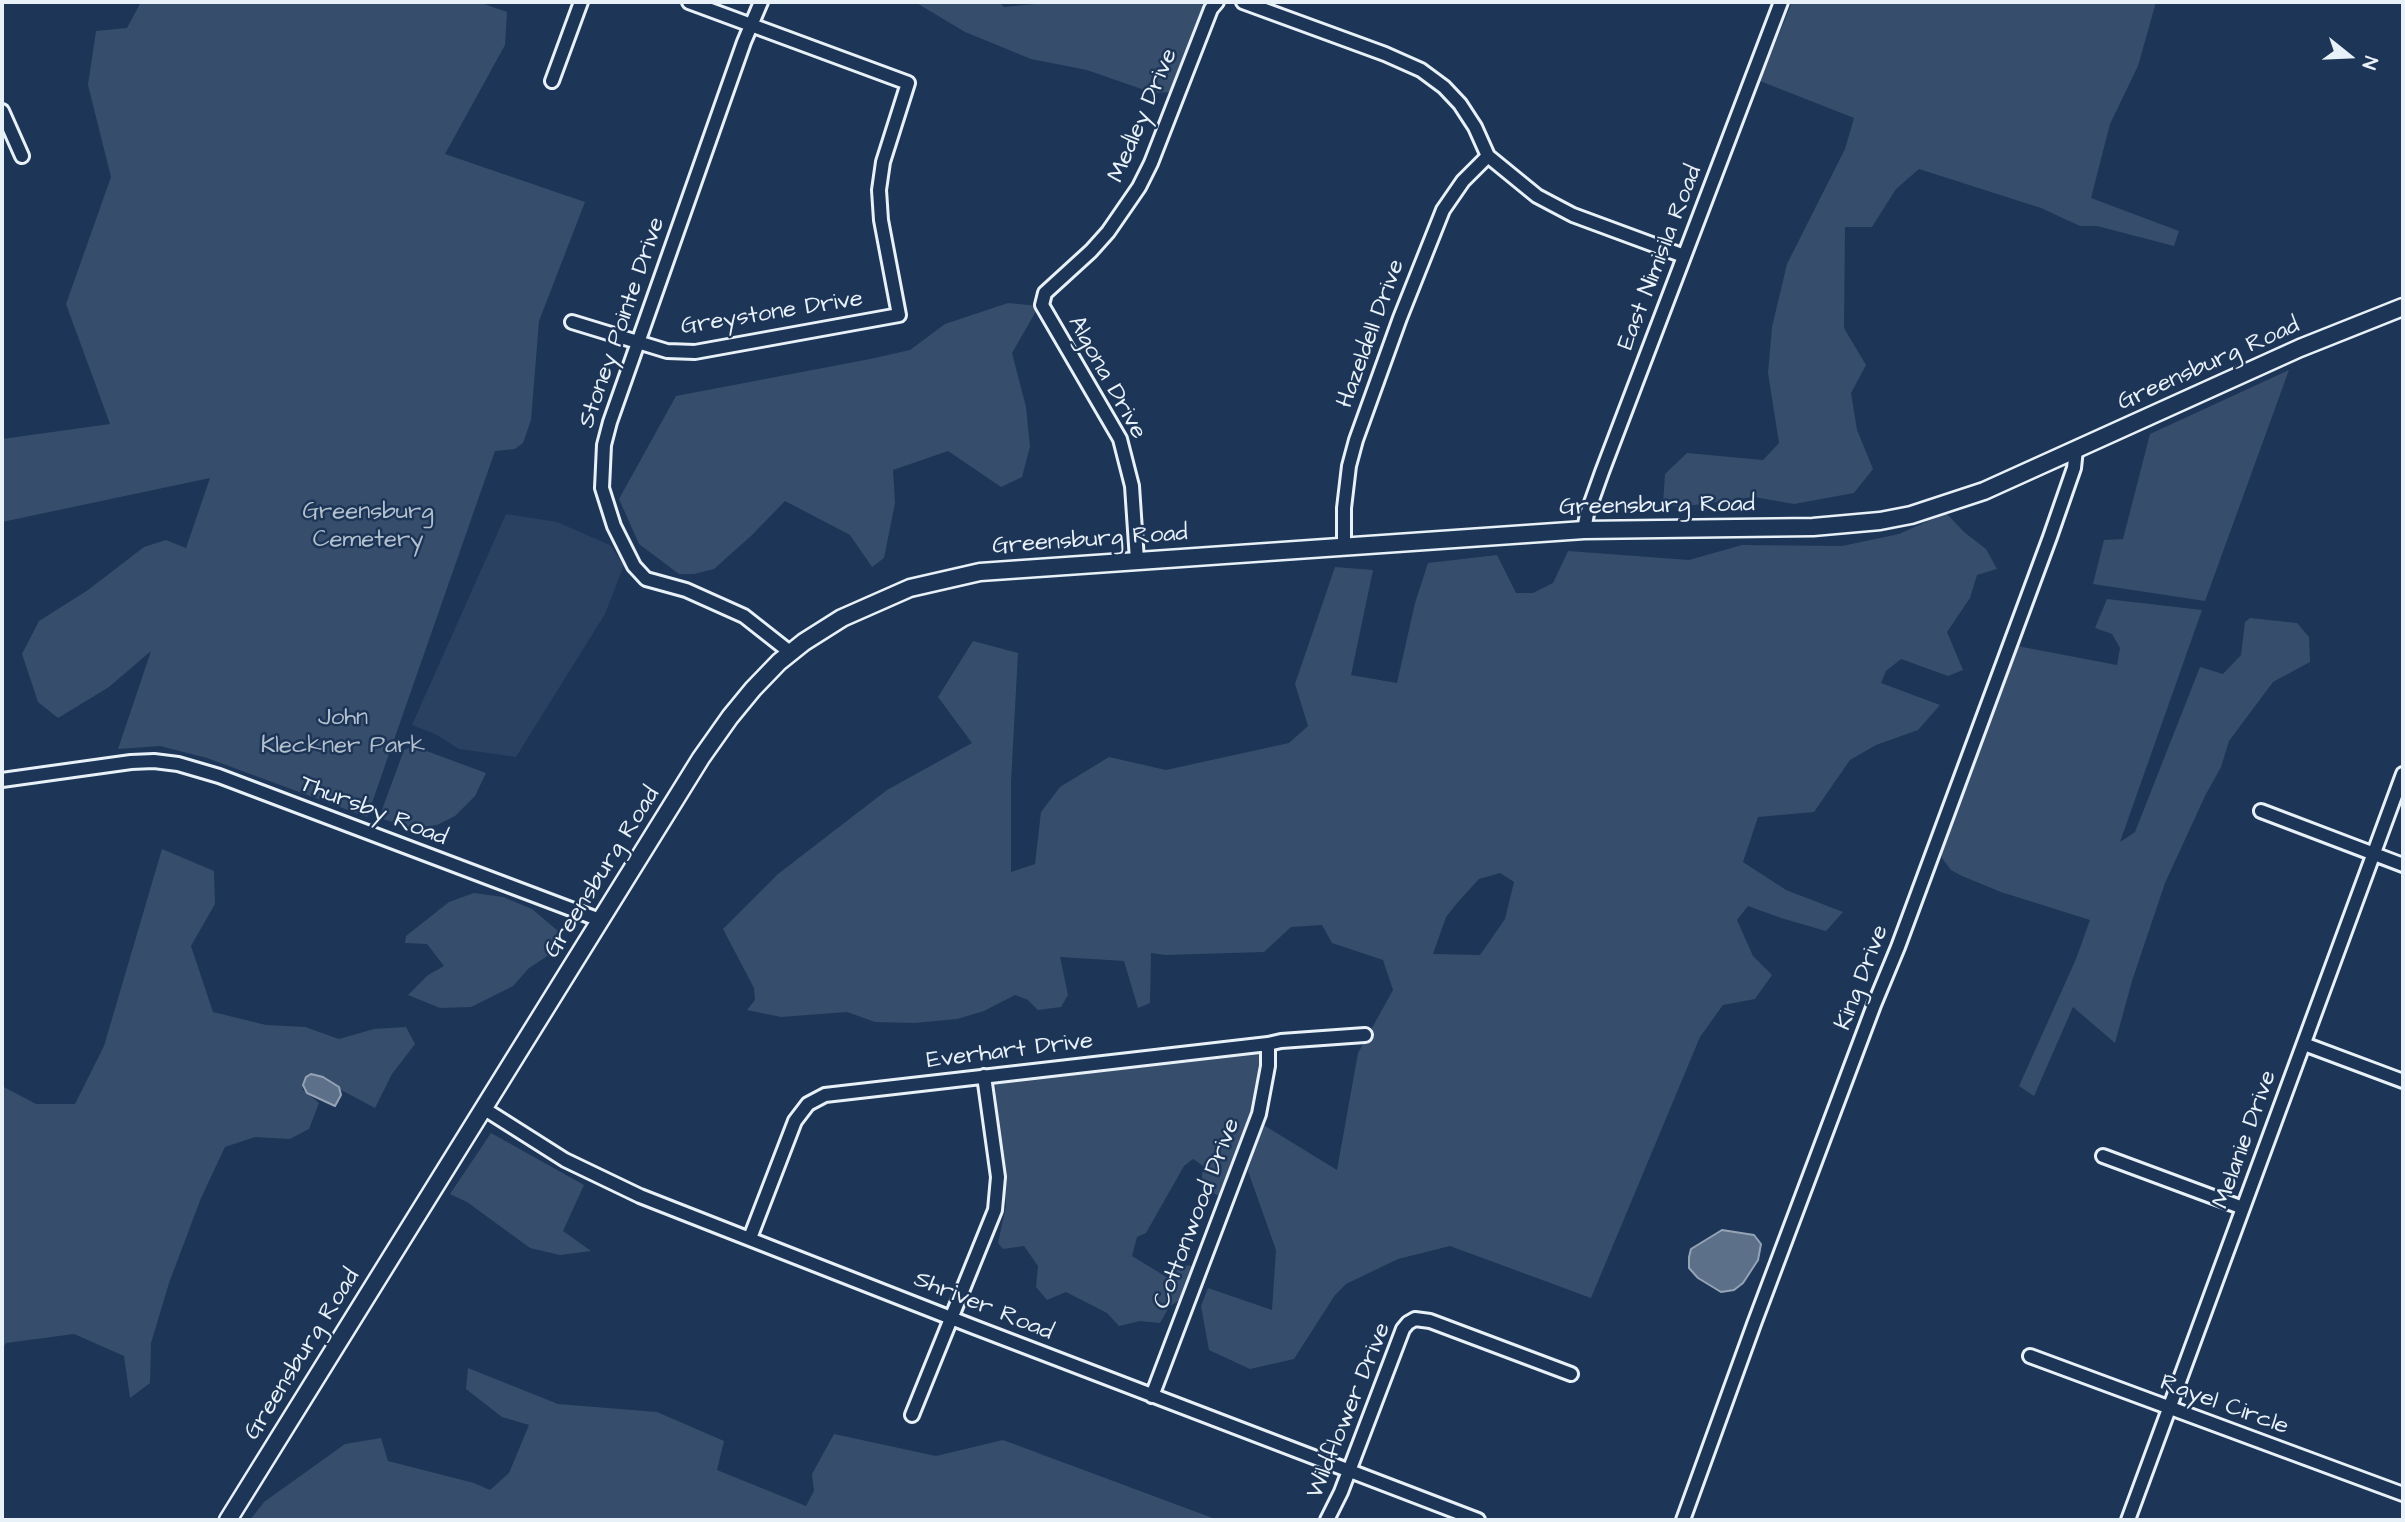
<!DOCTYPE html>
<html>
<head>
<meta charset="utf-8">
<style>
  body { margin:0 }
  #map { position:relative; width:2405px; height:1522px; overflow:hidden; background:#1d3557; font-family:"Architects Daughter",sans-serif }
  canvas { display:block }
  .frame { position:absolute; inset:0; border:4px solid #e8f1f8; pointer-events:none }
  .north { position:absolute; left:2314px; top:21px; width:70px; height:70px; -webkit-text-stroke:5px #1d3557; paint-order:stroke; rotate:108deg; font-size:19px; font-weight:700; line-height:28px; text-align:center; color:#e8f1f8 }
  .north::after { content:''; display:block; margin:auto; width:24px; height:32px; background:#e8f1f8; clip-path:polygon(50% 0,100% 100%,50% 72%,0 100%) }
</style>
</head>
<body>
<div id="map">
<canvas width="2405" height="1522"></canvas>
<div class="frame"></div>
<div class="north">N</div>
</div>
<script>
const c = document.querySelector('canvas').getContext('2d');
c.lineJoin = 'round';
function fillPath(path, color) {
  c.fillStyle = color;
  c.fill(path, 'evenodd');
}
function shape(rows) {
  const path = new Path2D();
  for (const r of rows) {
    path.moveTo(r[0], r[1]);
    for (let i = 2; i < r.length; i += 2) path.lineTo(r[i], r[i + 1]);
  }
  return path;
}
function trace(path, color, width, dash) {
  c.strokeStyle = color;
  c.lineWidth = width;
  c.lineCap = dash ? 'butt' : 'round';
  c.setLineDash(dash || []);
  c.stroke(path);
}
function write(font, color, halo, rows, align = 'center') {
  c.font = font + ' "Architects Daughter",sans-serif';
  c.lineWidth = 5;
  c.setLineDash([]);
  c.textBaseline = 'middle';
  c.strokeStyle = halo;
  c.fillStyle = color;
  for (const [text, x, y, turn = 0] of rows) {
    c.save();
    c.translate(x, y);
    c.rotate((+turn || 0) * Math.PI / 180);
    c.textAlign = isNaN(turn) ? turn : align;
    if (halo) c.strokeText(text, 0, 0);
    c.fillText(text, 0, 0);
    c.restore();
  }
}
const built = shape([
  [506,514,557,522,610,545,624,565,605,614,516,757,459,749,435,734,412,725]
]);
const green = shape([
  [141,2,469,2,484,4,507,12,505,45,445,154,585,202,539,321,531,420,523,443,515,449,495,451,367,817,207,758,160,746,118,749,151,651,109,687,58,718,38,702,22,654,39,621,88,590,144,547,166,540,186,548,210,478,2,522,2,439,110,424,66,304,111,177,88,85,96,31,127,28],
  [915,2,999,2,1004,7,1035,4,1040,2,1205,2,1208,9,1172,92,1153,93,1087,70,1031,59,965,32],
  [1792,2,2156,2,2138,66,2110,124,2091,198,2179,231,2174,246,2097,226,2080,226,2041,208,1919,169,1896,189,1872,227,1845,227,1844,328,1866,365,1851,393,1857,430,1873,469,1854,493,1794,504,1754,497,1680,507,1663,504,1665,474,1687,453,1763,460,1779,443,1768,373,1772,327,1787,264,1845,149,1854,118,1760,81],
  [1008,303,1039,306,1012,353,1026,407,1030,447,1022,477,1001,487,948,451,893,470,895,503,884,558,872,567,850,535,785,501,751,536,714,569,694,574,679,574,639,544,619,499,676,396,870,359,910,350,945,324],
  [2289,370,2205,601,2093,584,2104,540,2123,539,2150,434],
  [1946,513,1964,532,1986,549,1997,569,1977,575,1970,598,1947,632,1963,670,1948,676,1901,659,1886,671,1881,683,1940,705,1918,730,1876,745,1850,760,1814,812,1758,817,1743,862,1786,890,1843,912,1826,931,1781,918,1748,906,1737,920,1753,956,1772,975,1755,999,1723,1005,1700,1037,1591,1298,1450,1246,1398,1259,1346,1284,1335,1295,1294,1359,1250,1369,1209,1350,1201,1306,1208,1288,1272,1310,1276,1250,1248,1171,1262,1124,1337,1170,1358,1053,1393,990,1383,960,1332,943,1322,925,1291,927,1264,952,1165,955,1151,953,1150,1003,1138,1008,1124,961,1060,957,1068,995,1061,1007,1038,1010,1028,1000,1015,995,984,1011,957,1019,914,1023,875,1022,847,1012,781,1017,747,1010,755,1000,754,988,723,929,778,874,887,790,972,743,938,697,973,641,1018,653,1011,782,1011,872,1035,864,1041,812,1060,787,1109,757,1166,770,1289,743,1308,726,1295,684,1335,567,1373,570,1351,675,1397,683,1415,603,1428,563,1497,555,1516,593,1533,593,1553,583,1568,551,1689,560,1742,545,1842,546,1899,534],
  [1500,873,1514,882,1505,919,1480,955,1433,954,1446,917,1458,902,1479,879],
  [2107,599,2202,610,2120,842,2135,832,2200,667,2223,674,2241,655,2245,622,2250,618,2297,623,2309,637,2310,662,2273,682,2229,741,2221,767,2205,796,2165,883,2132,981,2115,1043,2073,1007,2034,1096,2019,1086,2076,959,2090,920,2001,892,1962,876,1951,870,1942,858,1942,848,2017,646,2117,665,2120,648,2112,634,2095,628],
  [413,746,486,773,475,796,455,816,437,825,413,828,379,818,404,750],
  [162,849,214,871,215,904,191,946,213,1012,266,1025,305,1027,339,1039,374,1029,406,1027,415,1044,392,1074,375,1108,311,1074,306,1077,302,1089,319,1103,309,1129,290,1139,255,1137,225,1147,201,1198,169,1283,151,1343,150,1383,130,1398,124,1356,74,1334,6,1343,2,1350,2,1086,36,1104,75,1104,104,1046],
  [474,893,503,897,532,909,558,931,552,953,529,968,513,986,471,1007,440,1008,408,995,428,975,444,966,427,944,405,943,406,936,449,902],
  [1260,1050,1263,1074,1254,1107,1219,1196,1201,1187,1203,1166,1193,1159,1184,1166,1146,1233,1137,1237,1132,1256,1168,1278,1183,1265,1195,1266,1182,1298,1169,1307,1160,1323,1140,1321,1119,1326,1107,1313,1066,1292,1047,1300,1036,1287,1038,1266,1024,1246,1003,1249,998,1243,1006,1206,995,1083],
  [491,1133,584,1185,563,1231,591,1251,560,1255,530,1248,467,1202,450,1194],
  [468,1368,558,1404,657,1412,724,1441,717,1470,806,1506,814,1491,812,1474,834,1434,936,1456,1003,1440,1218,1520,250,1520,264,1502,345,1444,381,1438,388,1461,474,1483,490,1490,509,1473,529,1425,502,1417,466,1389]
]);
const water = shape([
  [311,1074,323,1077,339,1087,341,1095,335,1106,307,1093,303,1085,306,1077,311,1074],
  [1722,1230,1754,1235,1761,1244,1758,1260,1743,1283,1734,1290,1721,1292,1698,1278,1689,1268,1689,1257,1691,1249,1722,1230]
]);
const minor = shape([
  [761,2,744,42,610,422,604,445,602,488,614,526,634,566,646,579,686,590,744,616,791,653],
  [1243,2,1385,54,1421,70,1444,87,1460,104,1475,127,1488,156,1537,196,1573,215,1684,256],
  [552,81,581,2],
  [2,111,22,156],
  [572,322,667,351,695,352,899,315,881,220,879,190,883,162,908,83,689,2],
  [1584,530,1587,514,1602,472,1781,2],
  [1344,546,1344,508,1349,466,1356,440,1400,318,1443,210,1463,181,1488,156],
  [1137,560,1132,486,1120,439,1042,305,1045,293,1091,251,1108,232,1139,187,1151,163,1211,9,1217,2],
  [2,780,131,762,154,761,178,764,219,776,600,920],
  [2261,811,2403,865],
  [2304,1044,2403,1081],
  [483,1108,565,1160,640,1196,974,1327,1478,1520],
  [2103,1156,2243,1208],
  [750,1238,795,1121,808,1104,825,1095,1268,1044,1281,1041,1365,1035],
  [2030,1356,2403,1494],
  [1152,1396,1259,1114,1268,1066,1268,1044],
  [912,1415,995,1210,998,1177,984,1076],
  [1327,1520,1341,1492,1403,1329,1408,1323,1415,1319,1430,1321,1571,1374],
  [1683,1520,1754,1324,1874,1005,1898,947,2050,537,2074,468,2076,449],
  [2128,1520,2403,774]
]);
const major = shape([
  [228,1520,701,758,730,717,753,689,779,662,804,642,842,618,910,588,980,572,1584,530,1813,527,1880,521,1911,515,1984,491,2300,348,2403,307]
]);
const streetNames = [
  ["Medley Drive",1144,116,-67],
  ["East Nimisila Road",1661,258,-69],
  ["Greystone Drive",772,314,-9],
  ["Stoney Pointe Drive",623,323,-71],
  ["Hazeldell Drive",1372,334,-70],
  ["Greensburg Road",2209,365,-24],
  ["Algona Drive",1106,378,61],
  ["Greensburg Road",1657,507,-1],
  ["Greensburg Road",1090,541,-4],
  ["Thursby Road",373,812,21],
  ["Greensburg Road",603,873,-58],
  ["King Drive",1863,978,-69],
  ["Everhart Drive",1010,1052,-7],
  ["Melanie Drive",2246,1140,-70],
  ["Cottonwood Drive",1198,1214,-69],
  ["Shriver Road",983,1307,22],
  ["Greensburg Road",303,1355,-58],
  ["Rayel Circle",2224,1406,20],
  ["Wildflower Drive",1350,1411,-68]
];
const parkNames = [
  ["Greensburg",368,513],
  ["Cemetery",368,541],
  ["John",343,719],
  ["Kleckner Park",343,747]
];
fillPath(built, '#2a4162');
fillPath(green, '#374d6c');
fillPath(water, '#5d7089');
trace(water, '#95a4b5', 2);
trace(minor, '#e8f1f8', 18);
trace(major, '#e8f1f8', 21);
trace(minor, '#1d3557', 12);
trace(major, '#1d3557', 16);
write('24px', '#e8f1f8', '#1d3557', streetNames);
write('24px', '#b3c0ce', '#1d3557', parkNames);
</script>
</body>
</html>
